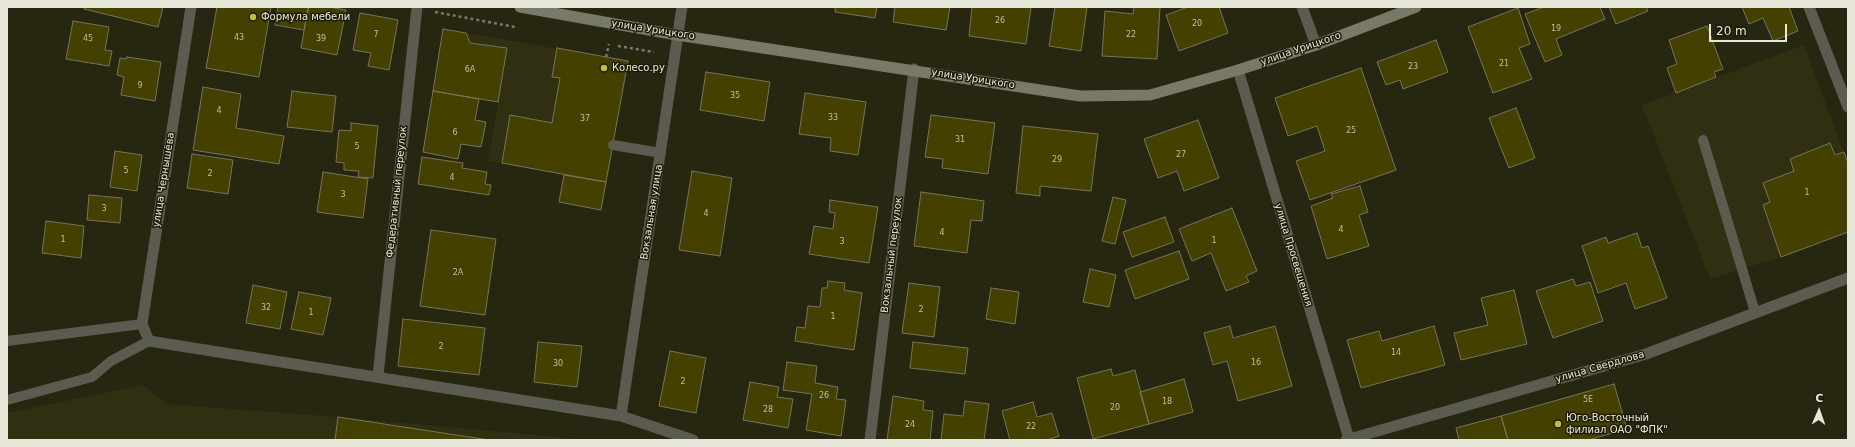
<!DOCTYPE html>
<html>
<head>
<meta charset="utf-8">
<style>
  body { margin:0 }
  #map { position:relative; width:1855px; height:447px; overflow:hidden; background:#272610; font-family:"DejaVu Sans",sans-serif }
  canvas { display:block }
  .frame { position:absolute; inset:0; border:8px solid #e8e8da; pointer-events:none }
  .north { position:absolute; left:1799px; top:391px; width:40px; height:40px; -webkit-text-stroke:3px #1e1c07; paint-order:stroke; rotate:2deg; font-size:11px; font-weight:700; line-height:16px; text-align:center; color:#e8e8da }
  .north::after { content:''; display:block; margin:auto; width:14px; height:18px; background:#e8e8da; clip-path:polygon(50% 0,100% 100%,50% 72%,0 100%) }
  .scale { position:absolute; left:1709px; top:24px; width:78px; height:18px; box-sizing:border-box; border:2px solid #e8e8da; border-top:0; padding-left:5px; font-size:12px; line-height:14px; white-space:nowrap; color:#e8e8da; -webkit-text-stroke:3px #1e1c07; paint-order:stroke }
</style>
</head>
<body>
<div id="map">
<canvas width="1855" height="447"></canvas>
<div class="frame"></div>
<div class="north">С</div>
<div class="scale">20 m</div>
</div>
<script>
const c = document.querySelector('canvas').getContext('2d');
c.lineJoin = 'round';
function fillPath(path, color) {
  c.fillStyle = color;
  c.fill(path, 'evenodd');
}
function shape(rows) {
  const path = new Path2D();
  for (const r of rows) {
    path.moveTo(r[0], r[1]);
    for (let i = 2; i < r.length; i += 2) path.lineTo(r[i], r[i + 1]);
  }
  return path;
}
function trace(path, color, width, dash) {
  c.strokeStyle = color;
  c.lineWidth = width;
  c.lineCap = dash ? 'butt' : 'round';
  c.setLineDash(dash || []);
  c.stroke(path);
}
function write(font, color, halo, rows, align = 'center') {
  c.font = font + ' "DejaVu Sans",sans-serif';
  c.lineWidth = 3;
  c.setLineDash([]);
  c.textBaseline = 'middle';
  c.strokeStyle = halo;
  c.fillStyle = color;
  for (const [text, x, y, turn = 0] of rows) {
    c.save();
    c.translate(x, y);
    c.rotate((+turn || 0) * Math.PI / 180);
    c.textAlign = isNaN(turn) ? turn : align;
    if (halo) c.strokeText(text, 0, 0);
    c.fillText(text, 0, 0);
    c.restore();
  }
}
const built = shape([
  [443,29,628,61,606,182,488,161,498,102,433,91],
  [1804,45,1848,163,1848,232,1781,257,1710,279,1642,105],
  [143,385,167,404,338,417,591,440,7,440,7,413]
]);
const building = shape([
  [85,7,163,7,158,27,84,9,85,7],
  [217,7,271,7,259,77,206,68,217,7],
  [278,7,309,7,304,30,275,25,278,7],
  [308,7,329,7,346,10,337,55,301,48,308,7],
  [835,7,877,7,875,18,835,12,835,7],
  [895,7,950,7,946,30,893,22,895,7],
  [972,7,1031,7,1026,44,969,36,972,7],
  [1055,7,1087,7,1081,51,1049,46,1055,7],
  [1134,7,1160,7,1157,59,1102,56,1105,11,1133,14,1134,7],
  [1188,7,1219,7,1228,33,1179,51,1166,15,1188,7],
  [1544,7,1600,7,1605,19,1556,39,1562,55,1545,62,1525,14,1544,7],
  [1609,7,1646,7,1648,11,1616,24,1609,7],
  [1742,7,1789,7,1798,31,1773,41,1763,18,1749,24,1742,7],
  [1518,8,1530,44,1519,48,1532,79,1493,93,1468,27,1518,8],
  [360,13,398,20,389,70,368,66,371,53,353,50,360,13],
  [73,21,109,27,105,50,112,51,109,66,66,59,73,21],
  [1707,26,1723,69,1714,72,1716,77,1676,93,1667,68,1677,64,1669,40,1707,26],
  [443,29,466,33,470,43,507,48,498,102,433,91,443,29],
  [1436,40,1448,72,1403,89,1400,80,1386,85,1377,62,1436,40],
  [557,48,628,61,606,182,502,163,510,115,552,123,560,78,552,77,557,48],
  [127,57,161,62,155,101,121,95,124,77,117,75,120,58,126,59,127,57],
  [1361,68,1396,170,1310,200,1296,161,1325,151,1317,126,1288,136,1275,98,1361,68],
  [706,72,770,82,764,121,700,110,706,72],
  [203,87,241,94,236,128,284,136,279,164,193,150,203,87],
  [292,91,336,96,332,132,287,127,292,91],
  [433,91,479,99,475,120,486,122,481,147,461,144,458,159,423,152,433,91],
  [805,93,866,102,858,155,830,151,831,138,799,134,805,93],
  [1516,108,1535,158,1509,168,1489,118,1516,108],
  [931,115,995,123,988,174,942,168,943,159,925,157,931,115],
  [1198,120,1219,178,1184,191,1177,171,1158,178,1144,139,1198,120],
  [351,123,378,126,373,178,358,177,359,171,344,170,344,163,336,162,339,130,351,131,351,123],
  [1023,126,1098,134,1091,191,1040,186,1040,196,1016,193,1023,126],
  [1830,143,1835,155,1844,152,1848,163,1848,232,1781,257,1763,205,1770,202,1763,183,1794,171,1790,159,1830,143],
  [115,151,142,155,137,191,110,187,115,151],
  [192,154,233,160,228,194,187,188,192,154],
  [422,157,463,163,462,168,487,172,485,184,491,185,489,195,418,184,422,157],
  [692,171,732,178,720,256,679,250,692,171],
  [323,172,368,179,363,218,317,212,323,172],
  [564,175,606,182,601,210,559,202,564,175],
  [1360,186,1368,212,1359,215,1369,246,1327,259,1311,206,1333,198,1331,194,1360,186],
  [921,192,984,201,982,221,971,220,967,253,914,246,921,192],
  [89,195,122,198,120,223,87,220,89,195],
  [1113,197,1126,200,1115,244,1102,241,1113,197],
  [830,200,878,207,869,263,809,254,814,226,833,229,835,213,829,212,830,200],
  [1232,208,1257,271,1246,276,1249,282,1226,291,1211,253,1192,261,1179,229,1232,208],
  [1165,217,1174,242,1132,257,1123,232,1165,217],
  [46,221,84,226,81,258,42,253,46,221],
  [431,230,496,239,485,315,420,306,431,230],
  [1637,233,1642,248,1648,246,1667,298,1635,309,1626,283,1598,293,1582,246,1606,237,1608,243,1637,233],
  [1179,251,1189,279,1135,299,1125,270,1179,251],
  [1090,269,1116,275,1109,307,1083,302,1090,269],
  [1573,279,1576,286,1590,282,1603,321,1553,338,1536,291,1573,279],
  [828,281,845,283,844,290,862,293,854,350,795,341,797,327,805,328,808,306,820,307,822,288,827,288,828,281],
  [909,283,940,287,934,337,902,333,909,283],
  [253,285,287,292,280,329,246,323,253,285],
  [991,288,1019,292,1015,324,986,319,991,288],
  [1514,290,1527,344,1461,360,1454,333,1488,325,1481,298,1514,290],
  [299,292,331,298,323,335,291,329,299,292],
  [403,319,485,328,479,375,398,366,403,319],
  [1230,326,1233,338,1275,326,1292,386,1238,401,1227,361,1213,365,1204,333,1230,326],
  [1434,326,1445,365,1361,388,1347,340,1379,331,1382,341,1434,326],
  [538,342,582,346,577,387,534,382,538,342],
  [913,342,968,348,965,374,910,368,913,342],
  [670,351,706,358,696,413,659,406,670,351],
  [787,362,817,366,815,383,838,387,836,399,846,400,841,436,806,430,812,394,783,390,787,362],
  [1111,369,1113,376,1135,370,1149,424,1093,439,1077,378,1111,369],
  [1184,379,1193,412,1149,424,1140,392,1184,379],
  [750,382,779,387,777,397,793,399,788,428,743,420,750,382],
  [1614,384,1627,429,1588,440,1508,440,1501,416,1614,384],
  [893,396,924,401,923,410,933,411,930,440,887,440,893,396],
  [965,401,989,404,984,440,941,440,944,414,963,416,965,401],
  [1033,402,1037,417,1052,413,1059,436,1047,440,1010,440,1002,411,1033,402],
  [1501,416,1508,440,1459,440,1456,428,1501,416],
  [338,417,489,440,335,440,338,417]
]);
const path = shape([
  [435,12,515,27],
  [618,46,654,52],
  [606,57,609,44]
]);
const service = shape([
  [1703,140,1755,312],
  [613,145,661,153],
  [7,341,142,324],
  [7,400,92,377,111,361,149,341]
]);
const pedestrian = shape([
  [1809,7,1848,107]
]);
const minor = shape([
  [191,7,142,324,149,341,621,416,693,440],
  [1302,7,1316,45],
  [1238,70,1349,439],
  [378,376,417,7],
  [621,416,682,7],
  [870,440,914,69],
  [1346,440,1646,354,1848,278]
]);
const secondary = shape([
  [520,7,677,35,1080,96,1150,95,1238,70,1316,45,1416,7]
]);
const markers = [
  [253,17,4,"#c5bc3d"],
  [604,68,4,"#c5bc3d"],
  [1558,424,4,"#c5bc3d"]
];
const numberNames = [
  ["26",1000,21],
  ["20",1197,24],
  ["19",1556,29],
  ["7",376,35],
  ["22",1131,35],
  ["43",239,38],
  ["45",88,39],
  ["39",321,39],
  ["21",1504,64],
  ["23",1413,67],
  ["6А",470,70],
  ["9",140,86],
  ["35",735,96],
  ["4",219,111],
  ["33",833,118],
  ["37",585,119],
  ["25",1351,131],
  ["6",455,133],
  ["31",960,140],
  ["5",357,147],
  ["27",1181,155],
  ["29",1057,160],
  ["5",126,171],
  ["2",210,174],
  ["4",452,178],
  ["1",1807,193],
  ["3",343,195],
  ["3",104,209],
  ["4",706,214],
  ["4",1341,230],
  ["4",942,233],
  ["1",63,240],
  ["1",1214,241],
  ["3",842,242],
  ["2А",458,273],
  ["32",266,308],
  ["2",921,310],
  ["1",311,313],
  ["1",833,317],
  ["2",441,347],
  ["14",1396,353],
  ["16",1256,363],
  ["30",558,364],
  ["2",683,382],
  ["26",824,396],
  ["5Е",1588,400],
  ["18",1167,402],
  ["20",1115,408],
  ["28",768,410],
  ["24",910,425],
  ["22",1031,427]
];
const poiNames = [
  ["Формула мебели",261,17],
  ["Колесо.ру",612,68],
  ["Юго-Восточный",1566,418],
  ["филиал ОАО \"ФПК\"",1566,430]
];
const streetNames = [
  ["улица Урицкого",653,30,9],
  ["улица Урицкого",1301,49,-19],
  ["улица Урицкого",973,79,9],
  ["улица Чернышёва",164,180,-81],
  ["Федеративный переулок",397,192,-84],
  ["Вокзальная улица",652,212,-81],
  ["Вокзальный переулок",892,255,-83],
  ["улица Просвещения",1293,255,73],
  ["улица Свердлова",1600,367,-16]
];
fillPath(built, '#312f12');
fillPath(building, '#444000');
trace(building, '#76745c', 1);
trace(path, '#7b7a68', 2.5, [3, 3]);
trace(service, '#5b5b50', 10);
trace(pedestrian, '#5b5b50', 11);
trace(minor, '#5b5b50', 11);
trace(secondary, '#797968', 11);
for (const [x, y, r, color] of markers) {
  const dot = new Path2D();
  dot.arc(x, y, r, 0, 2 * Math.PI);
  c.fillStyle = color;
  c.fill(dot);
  trace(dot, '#1e1c07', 1.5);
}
write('8px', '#bfbea4', null, numberNames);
write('10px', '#e8e8da', '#1e1c07', poiNames, 'left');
write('10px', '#e8e8da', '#1e1c07', streetNames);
</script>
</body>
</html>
